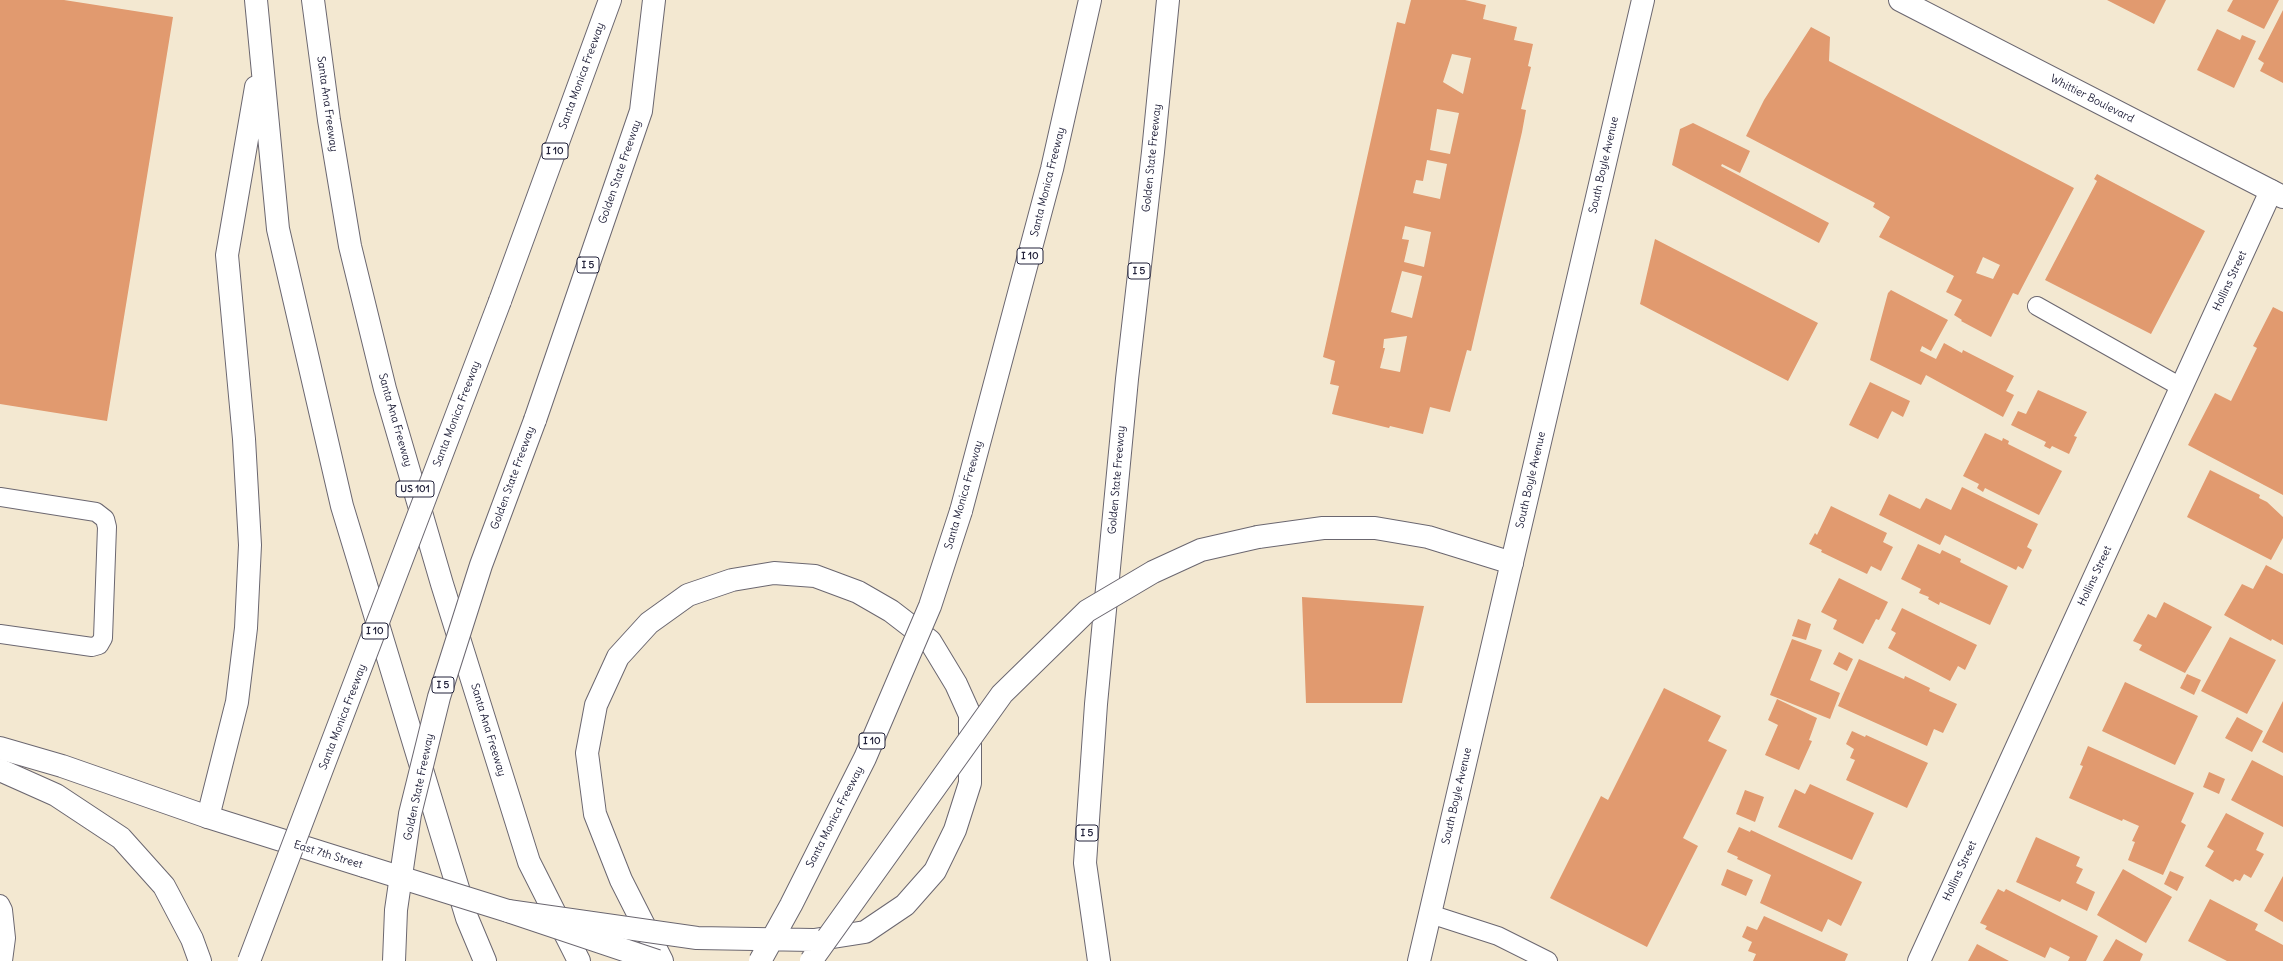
<!DOCTYPE html>
<html>
<head>
<meta charset="utf-8">
<style>
  body { margin:0 }
  canvas { display:block; background:#f3e8d1 }
</style>
</head>
<body>
<canvas width="2283" height="961"></canvas>
<script>
const c = document.querySelector('canvas').getContext('2d');
c.lineJoin = 'round';
function fillPath(path, color) {
  c.fillStyle = color;
  c.fill(path, 'evenodd');
}
function shape(rows) {
  const path = new Path2D();
  for (const r of rows) {
    path.moveTo(r[0], r[1]);
    for (let i = 2; i < r.length; i += 2) path.lineTo(r[i], r[i + 1]);
  }
  return path;
}
function trace(path, color, width, dash) {
  c.strokeStyle = color;
  c.lineWidth = width;
  c.lineCap = dash ? 'butt' : 'round';
  c.setLineDash(dash || []);
  c.stroke(path);
}
function write(font, color, halo, rows, align = 'center') {
  c.font = font + ' Delius,sans-serif';
  c.lineWidth = 3.5;
  c.setLineDash([]);
  c.textBaseline = 'middle';
  c.strokeStyle = halo;
  c.fillStyle = color;
  for (const [text, x, y, turn = 0] of rows) {
    c.save();
    c.translate(x, y);
    c.rotate((+turn || 0) * Math.PI / 180);
    c.textAlign = isNaN(turn) ? turn : align;
    if (halo) c.strokeText(text, 0, 0);
    c.fillText(text, 0, 0);
    c.restore();
  }
}
const building = shape([
  [0,0,64,0,173,17,107,421,0,404],
  [1411,0,1465,0,1486,5,1483,19,1517,27,1514,40,1533,44,1528,66,1531,67,1521,109,1526,110,1522,132,1471,351,1467,350,1450,412,1430,407,1423,434,1390,426,1389,428,1332,414,1339,386,1330,384,1335,361,1323,357,1397,22,1405,24],
  [1452,54,1471,58,1463,94,1443,82],
  [1437,109,1459,113,1450,154,1430,150],
  [1427,160,1447,164,1440,199,1413,193,1416,180,1423,181],
  [1405,226,1431,232,1424,267,1404,262,1409,240,1402,239],
  [1402,271,1422,276,1412,318,1391,312],
  [1407,336,1400,372,1380,368,1385,348,1383,348,1384,339],
  [2107,0,2166,0,2154,24],
  [2233,0,2279,0,2264,29,2227,11],
  [2283,10,2283,83,2260,71,2264,63,2258,59],
  [1811,27,1830,37,1829,61,2074,188,2018,295,2013,293,1991,337,1961,321,1962,320,1954,315,1962,300,1946,292,1954,276,1879,237,1890,217,1873,207,1875,203,1746,136,1764,100],
  [1983,257,2000,265,1993,279,1976,273],
  [2217,29,2240,40,2242,35,2256,41,2234,88,2197,70],
  [1693,123,1750,151,1740,173,1722,164,1721,166,1829,223,1819,243,1672,165,1680,129],
  [2097,174,2205,231,2151,334,2045,280,2097,181,2094,179],
  [1655,239,1818,323,1788,381,1640,304],
  [1891,290,1948,320,1931,351,1922,346,1920,351,1936,359,1944,343,1962,353,1963,350,2014,376,2006,391,2014,395,2003,417,1926,375,1921,385,1870,360,1888,293],
  [2273,307,2283,312,2283,495,2188,445,2215,393,2231,401,2257,348,2253,346],
  [1870,382,1910,401,1903,417,1892,411,1878,439,1849,425],
  [2038,390,2087,412,2074,436,2077,437,2069,454,2052,446,2050,449,2044,446,2046,442,2011,425,2018,411,2026,414],
  [1985,433,2002,441,2003,438,2009,441,2008,444,2062,471,2039,515,1985,488,1983,492,1977,488,1979,484,1963,476],
  [2210,470,2260,495,2259,498,2267,502,2283,517,2283,538,2271,560,2187,517],
  [1962,487,2038,524,2027,547,2032,550,2023,569,2018,566,2016,570,1945,535,1940,545,1879,515,1889,494,1920,509,1926,498,1951,510],
  [1831,506,1887,533,1883,542,1893,547,1881,571,1871,566,1867,574,1821,552,1822,550,1809,544,1815,533,1817,535],
  [1918,544,1940,554,1942,550,1961,559,1960,562,2008,586,1990,625,1940,602,1939,605,1928,599,1929,597,1919,593,1921,589,1901,579],
  [2266,565,2283,574,2283,645,2272,639,2271,641,2224,615,2242,584,2253,589],
  [1839,578,1888,602,1879,620,1876,619,1863,644,1833,629,1837,620,1821,612],
  [1302,597,1424,606,1402,703,1306,703],
  [2164,602,2212,627,2185,673,2139,650,2142,645,2133,641,2148,614,2156,618],
  [1902,608,1977,645,1965,670,1958,666,1950,681,1888,648,1896,633,1891,630],
  [1798,619,1811,624,1806,640,1792,636],
  [2230,637,2276,660,2247,714,2201,691],
  [1792,639,1822,650,1810,680,1840,693,1830,719,1770,695],
  [1839,652,1853,659,1847,671,1833,664],
  [1859,659,1904,679,1905,676,1930,688,1929,691,1957,704,1943,733,1934,729,1927,746,1838,706],
  [2187,674,2201,680,2194,695,2180,688],
  [2125,682,2198,716,2175,765,2102,731],
  [1664,688,1721,716,1708,741,1727,750,1683,838,1698,846,1647,947,1550,898,1601,796,1608,800],
  [1777,699,1817,718,1809,740,1812,741,1799,770,1765,755,1778,725,1768,720],
  [2283,701,2283,753,2262,742],
  [2237,717,2263,731,2252,752,2225,738],
  [1852,731,1865,737,1866,735,1928,763,1907,808,1846,780,1855,760,1850,758,1854,749,1846,744],
  [2088,746,2194,793,2181,822,2186,825,2163,875,2128,860,2135,842,2132,841,2139,826,2123,819,2122,821,2069,798,2083,766,2080,765],
  [2252,760,2283,776,2283,827,2231,800],
  [2209,772,2225,779,2219,794,2203,787],
  [1810,784,1874,813,1852,860,1778,827,1795,789,1805,794],
  [1745,790,1764,797,1755,822,1736,814],
  [2226,813,2264,833,2256,850,2264,854,2251,878,2244,874,2240,881,2235,879,2233,882,2205,866,2214,851,2207,847],
  [1739,827,1750,832,1751,830,1862,882,1841,926,1828,919,1822,932,1760,903,1771,875,1737,859,1738,857,1727,852],
  [2036,837,2080,857,2076,866,2083,869,2076,883,2095,892,2087,911,2062,899,2060,902,2016,882],
  [1727,869,1753,880,1746,896,1721,885],
  [2123,869,2172,897,2146,943,2097,915],
  [2170,871,2184,877,2177,891,2164,884],
  [2283,876,2283,922,2264,911],
  [1998,889,2004,892,2006,889,2098,936,2086,961,2068,961,2070,957,2050,947,2045,958,1985,929,1987,926,1980,923],
  [2210,899,2258,924,2255,930,2283,945,2283,961,2227,961,2188,941],
  [1764,916,1848,954,1845,961,1753,961,1756,954,1748,951,1752,942,1742,937,1747,926,1757,930],
  [2116,939,2143,954,2140,961,2103,961],
  [1977,944,2009,961,1968,961]
]);
const lane = shape([
  [2037,306,2181,387],
  [0,497,96,512,105,519,107,527,103,638,99,645,92,647,0,634],
  [0,904,3,910,6,938,3,961],
  [1430,914,1498,936,1548,961]
]);
const street = shape([
  [1919,961,2271,191]
]);
const secondary = shape([
  [0,748,62,766,208,817,364,866],
  [1419,961,1643,0]
]);
const primary = shape([
  [1900,0,2283,197]
]);
const highway = shape([
  [256,0,278,229,342,506,467,918,485,961],
  [313,0,329,120,350,246,385,389,442,584,529,862,579,961],
  [500,301,610,0],
  [535,420,641,111,654,0],
  [961,511,1052,169,1090,0],
  [1258,537,1323,528,1375,528,1428,537,1512,563],
  [0,770,56,795,121,838,164,886,192,939,200,961],
  [208,817,237,702,246,628,250,545,244,439,227,255,256,87],
  [662,961,621,880,595,814,587,753,596,705,618,657,649,623,688,595,732,580,774,573,815,576,858,592,891,611,930,641,956,684,970,715,970,783,955,830,935,871,905,905,865,932,814,940],
  [1099,961,1085,863,1096,704,1127,379,1153,152,1168,0]
]);
const secondaryBridge = shape([
  [364,866,508,911,657,961]
]);
const highwayBridge = shape([
  [508,911,697,938,813,940],
  [249,961,500,301],
  [394,961,396,910,410,814,439,697,481,565,535,420],
  [760,961,791,905,865,758,930,606,961,511],
  [811,961,1002,694,1087,611,1153,572,1201,550,1258,537]
]);
const shields = [
  [555,151,26],
  [1030,256,26],
  [588,265,22],
  [1139,271,22],
  [415,489,38],
  [375,631,26],
  [443,685,22],
  [872,741,26],
  [1087,833,22]
];
const shieldNames = [
  ["I 10",555,151],
  ["I 10",1030,256],
  ["I 5",588,265],
  ["I 5",1139,271],
  ["US 101",415,489],
  ["I 10",375,631],
  ["I 5",443,685],
  ["I 10",872,741],
  ["I 5",1087,833]
];
const streetNames = [
  ["Santa Monica Freeway",582,76,-70],
  ["Whittier Boulevard",2092,99,27],
  ["Santa Ana Freeway",327,104,82],
  ["Golden State Freeway",1152,158,-84],
  ["South Boyle Avenue",1604,165,-77],
  ["Golden State Freeway",620,172,-71],
  ["Santa Monica Freeway",1048,182,-76],
  ["Hollins Street",2230,281,-65],
  ["Santa Monica Freeway",457,414,-69],
  ["Santa Ana Freeway",395,420,74],
  ["Golden State Freeway",513,478,-70],
  ["Golden State Freeway",1117,480,-85],
  ["South Boyle Avenue",1531,480,-77],
  ["Santa Monica Freeway",964,495,-74],
  ["Hollins Street",2095,576,-65],
  ["Santa Monica Freeway",343,717,-69],
  ["Santa Ana Freeway",488,730,73],
  ["Golden State Freeway",419,787,-78],
  ["South Boyle Avenue",1457,796,-77],
  ["Santa Monica Freeway",835,817,-63],
  ["East 7th Street",328,855,17],
  ["Hollins Street",1960,871,-65]
];
fillPath(building, '#e19a6f');
trace(lane, '#6b6770', 20);
trace(street, '#6b6770', 24);
trace(secondary, '#6b6770', 24);
trace(primary, '#6b6770', 24);
trace(highway, '#6b6770', 24);
trace(lane, '#fff', 18);
trace(street, '#fff', 22);
trace(secondary, '#fff', 22);
trace(primary, '#fff', 22);
trace(highway, '#fff', 22);
trace(secondaryBridge, '#6b6770', 24, []);
trace(highwayBridge, '#6b6770', 24, []);
trace(secondaryBridge, '#fff', 22);
trace(highwayBridge, '#fff', 22);
for (const [x, y, w] of shields) {
  const box = new Path2D();
  box.roundRect(x - w / 2, y - 8, w, 16, 3);
  c.fillStyle = '#fff';
  c.fill(box);
  trace(box, '#22223b', 1);
}
write('bold 10px', '#22223b', null, shieldNames);
write('11px', '#22223b', '#fff', streetNames);
</script>
</body>
</html>
